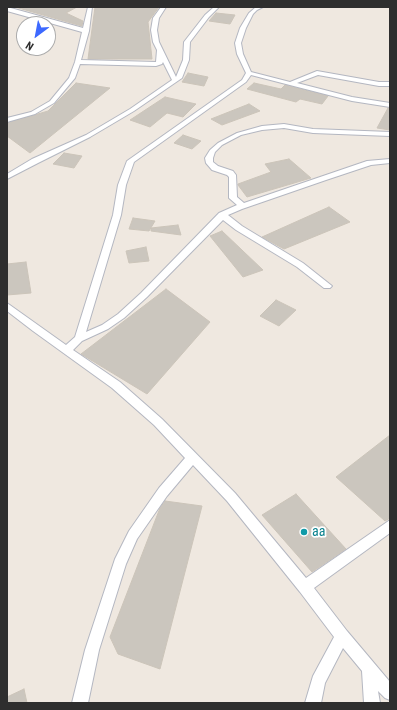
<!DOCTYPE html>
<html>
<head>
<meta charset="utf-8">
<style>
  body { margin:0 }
  #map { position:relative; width:397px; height:710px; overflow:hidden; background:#efe8e0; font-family:"Roboto Condensed",sans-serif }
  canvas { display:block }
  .frame { position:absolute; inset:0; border:8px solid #2e2e2e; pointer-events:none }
  .north { position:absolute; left:16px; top:16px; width:40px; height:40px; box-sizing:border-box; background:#fff; border:1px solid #ababab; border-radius:50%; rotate:212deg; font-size:11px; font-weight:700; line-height:16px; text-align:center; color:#2e2e2e }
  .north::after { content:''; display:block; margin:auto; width:14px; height:18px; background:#3d69ff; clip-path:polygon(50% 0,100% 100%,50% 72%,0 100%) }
</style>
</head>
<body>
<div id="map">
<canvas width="397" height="710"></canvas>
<div class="frame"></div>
<div class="north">N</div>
</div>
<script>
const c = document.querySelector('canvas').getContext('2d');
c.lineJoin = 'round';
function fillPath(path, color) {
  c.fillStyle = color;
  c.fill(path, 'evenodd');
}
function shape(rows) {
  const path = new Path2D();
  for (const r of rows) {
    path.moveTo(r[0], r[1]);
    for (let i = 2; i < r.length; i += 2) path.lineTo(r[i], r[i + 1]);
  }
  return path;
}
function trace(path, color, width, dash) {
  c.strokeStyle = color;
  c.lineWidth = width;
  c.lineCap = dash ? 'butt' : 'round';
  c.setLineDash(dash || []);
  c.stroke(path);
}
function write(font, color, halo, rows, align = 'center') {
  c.font = font + ' "Roboto Condensed",sans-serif';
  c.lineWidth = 3.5;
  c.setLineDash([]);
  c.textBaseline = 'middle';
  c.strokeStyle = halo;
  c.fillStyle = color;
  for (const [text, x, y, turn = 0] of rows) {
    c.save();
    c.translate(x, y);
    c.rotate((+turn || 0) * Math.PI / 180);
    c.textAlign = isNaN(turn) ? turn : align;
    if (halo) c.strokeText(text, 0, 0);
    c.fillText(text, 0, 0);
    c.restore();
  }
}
const building = shape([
  [15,7,77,7,66,13,83,21,82,26,15,7],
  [95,7,159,7,148,22,152,59,88,59,95,7],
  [216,13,235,15,230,24,209,21,216,13],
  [188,73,208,77,204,86,182,82,188,73],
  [76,83,110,88,30,153,7,136,7,123,48,111,76,83],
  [254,83,281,89,285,85,328,96,322,104,300,99,296,102,247,89,254,83],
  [165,97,196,104,183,117,167,113,150,127,130,120,165,97],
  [249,104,260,111,222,125,211,119,249,104],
  [388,108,390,108,390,130,377,128,388,108],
  [183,135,201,141,192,149,174,143,183,135],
  [64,153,82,156,74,168,53,164,64,153],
  [289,159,311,178,247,197,238,185,238,184,271,172,265,164,289,159],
  [329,207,350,222,284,249,262,237,329,207],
  [133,218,155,221,149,231,129,229,133,218],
  [178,225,181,235,151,231,151,228,178,225],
  [222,231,263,270,243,277,210,236,222,231],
  [146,247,149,261,129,263,126,251,146,247],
  [26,262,31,293,7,295,7,264,26,262],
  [166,289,210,322,147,394,81,354,166,289],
  [276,300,296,310,279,326,260,316,276,300],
  [390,435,390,518,385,521,336,477,390,435],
  [296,494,346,549,312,572,262,515,296,494],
  [165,501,202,506,160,669,118,654,110,637,160,508,165,501],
  [24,689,27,703,7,703,7,697,24,689]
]);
const minor = shape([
  [7,7,83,28,88,7,92,7,89,31,81,60,156,62,157,50,153,42,151,30,153,18,161,7,166,7,159,18,157,30,159,42,176,77,183,60,184,42,205,15,214,7,219,7,209,17,190,42,189,60,182,78,134,111,90,137,38,163,7,179,7,174,32,159,86,135,130,109,172,80,163,62,162,64,156,66,80,64,75,78,54,103,35,114,7,122,7,118,31,112,50,101,69,78,75,62,82,32,7,11,7,7],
  [256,7,263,7,257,10,253,14,246,28,241,43,243,54,251,72,290,82,317,71,379,82,390,82,390,86,379,86,318,75,297,83,352,97,390,103,390,107,352,101,251,75,246,82,134,162,126,185,121,215,86,332,102,325,118,314,141,293,219,213,237,205,229,198,229,177,227,175,212,170,206,163,205,158,210,150,218,143,237,133,262,126,284,124,313,129,390,132,390,136,313,133,284,128,262,130,241,135,222,145,215,152,213,158,213,162,218,166,233,171,236,175,237,197,244,203,367,161,390,159,390,163,371,165,326,180,242,209,228,215,242,226,303,263,332,286,330,288,324,288,297,267,236,230,223,220,147,297,124,318,108,329,82,341,73,350,120,382,162,419,235,493,306,578,390,520,390,533,314,588,347,631,390,682,390,700,385,698,378,691,380,703,364,703,362,671,343,648,325,683,321,703,305,703,313,676,334,637,300,592,227,501,193,465,167,496,137,539,126,564,99,650,88,703,72,703,85,650,115,559,129,531,159,488,185,458,154,425,112,388,33,331,7,311,7,303,66,345,75,337,113,215,118,185,127,161,242,80,246,73,237,54,235,43,240,28,249,13,256,7],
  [24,37,24,43,21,41,22,38,24,37]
]);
const markers = [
  [304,532,4,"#0f9aa8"]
];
const nearCulturenames = [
  ["aa",312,532]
];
fillPath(building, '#cbc6be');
trace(building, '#cbc4b9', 1);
trace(minor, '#b4b7c1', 2);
fillPath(minor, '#fff');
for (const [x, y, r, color] of markers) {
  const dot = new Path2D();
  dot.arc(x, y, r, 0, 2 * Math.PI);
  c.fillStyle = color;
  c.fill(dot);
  trace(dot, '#fff', 1.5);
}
write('14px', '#0d838f', '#fff', nearCulturenames, 'left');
</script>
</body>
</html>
